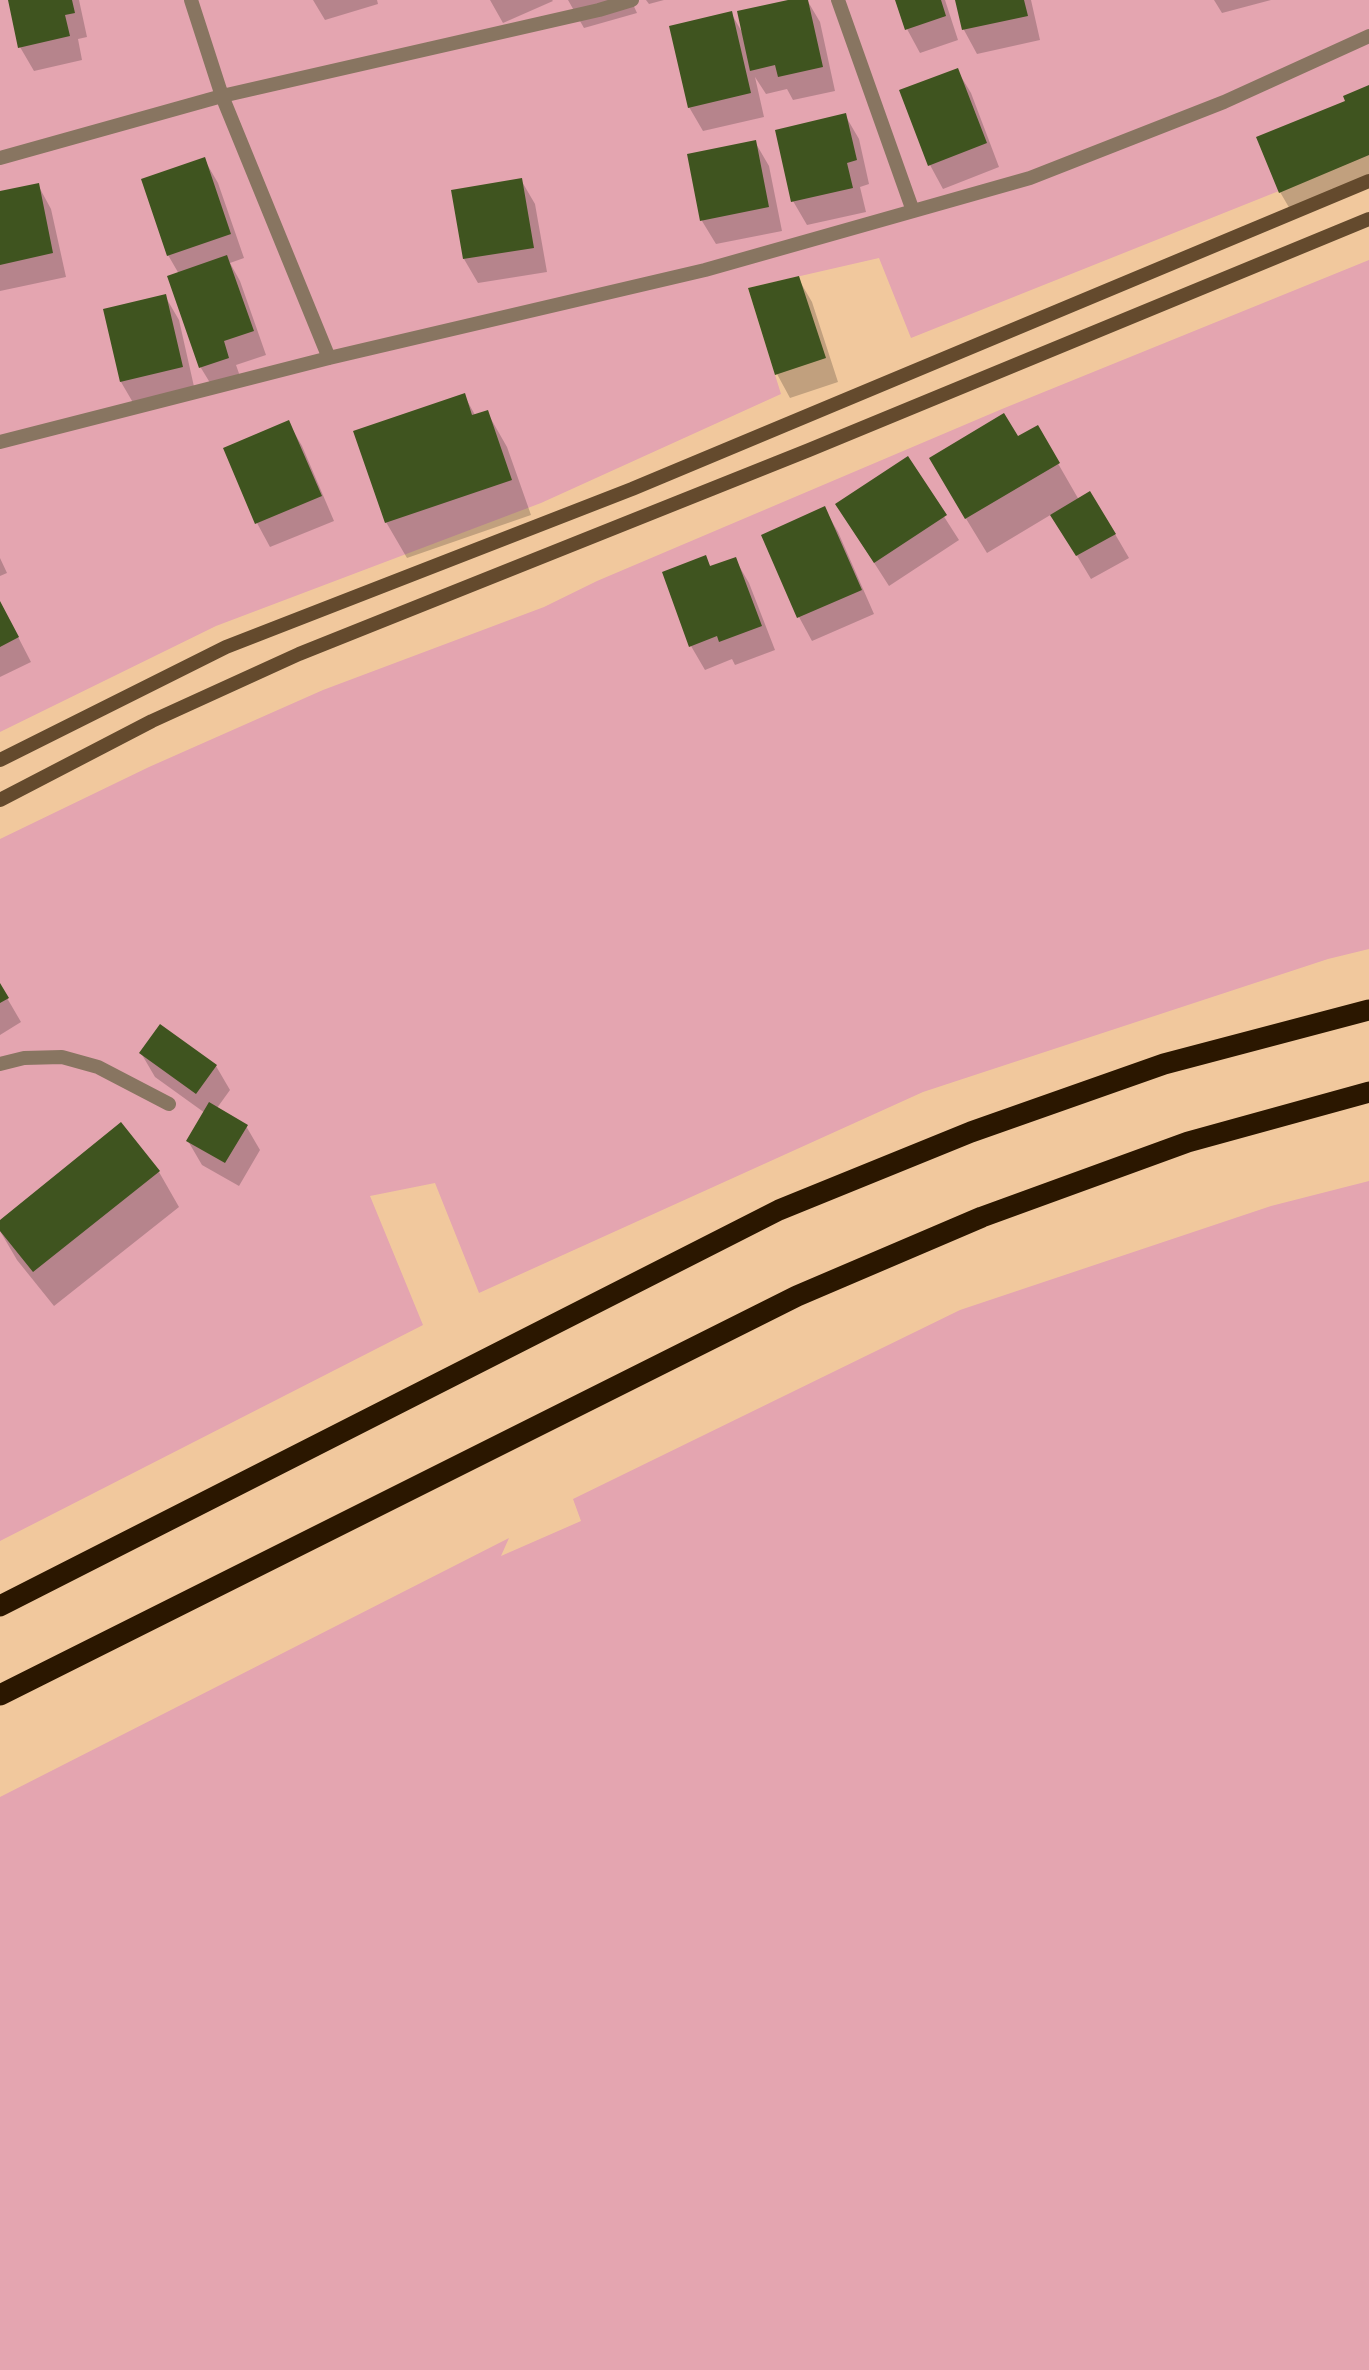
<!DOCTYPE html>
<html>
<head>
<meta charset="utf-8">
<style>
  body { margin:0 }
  canvas { display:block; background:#f1c89d }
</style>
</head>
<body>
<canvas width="1369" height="2370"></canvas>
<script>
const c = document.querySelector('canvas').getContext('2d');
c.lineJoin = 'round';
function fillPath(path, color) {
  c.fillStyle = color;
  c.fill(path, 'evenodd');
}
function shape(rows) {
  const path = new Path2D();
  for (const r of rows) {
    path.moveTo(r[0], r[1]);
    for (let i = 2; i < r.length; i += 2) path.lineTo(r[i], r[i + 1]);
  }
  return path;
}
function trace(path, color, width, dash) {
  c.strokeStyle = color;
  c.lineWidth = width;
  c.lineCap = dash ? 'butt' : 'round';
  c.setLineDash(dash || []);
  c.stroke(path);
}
const green = shape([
  [0,0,1369,0,1369,155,911,338,879,258,748,288,781,394,541,503,216,626,0,732],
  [1369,260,1369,949,1328,959,923,1092,479,1293,435,1183,370,1196,423,1325,0,1541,0,839,149,767,323,690,544,607,597,581,1002,409],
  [1369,1181,1369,2370,0,2370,0,1797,509,1538,501,1556,581,1521,573,1499,960,1310,1271,1206]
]);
const shadow = shape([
  [10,0,79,0,87,37,78,39,82,60,34,71,20,47],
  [313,0,377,0,378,4,325,20],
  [490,0,552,0,553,1,503,23],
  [568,0,631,0,637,13,584,28],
  [646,0,664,0,649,4],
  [797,0,807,0,820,22,835,91,793,100,787,89,766,94,755,77,764,117,703,131,689,107,731,13,742,32],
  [897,0,945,0,958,40,920,53,907,29],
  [957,0,1031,0,1040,40,977,54,964,30],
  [1214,0,1271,0,1222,13],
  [957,70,971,93,999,167,943,189,930,165,901,91],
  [1369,87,1369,184,1294,216,1280,192,1347,102],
  [845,115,859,139,869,184,860,187,866,212,807,225,793,201],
  [755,142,769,166,782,231,716,244,702,221],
  [204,159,218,183,244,258,230,263,240,281,266,355,236,365,242,382,215,391,201,368,169,277,179,274,168,255],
  [521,180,535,204,547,272,478,283,464,259],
  [38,185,51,209,66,277,0,291,0,193],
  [798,278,812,302,838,382,790,398,777,374],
  [165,296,179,320,195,391,135,406,121,382,105,310],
  [464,395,475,415,487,412,507,447,531,515,407,558,386,522],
  [288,422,302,446,334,521,270,547,257,523,225,449],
  [1037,427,1079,500,1115,534,1129,558,1091,579,1052,514,987,553,951,494,1017,439],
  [907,459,959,540,889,586,837,505],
  [824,508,838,532,874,614,812,641,799,617],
  [0,558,7,573,0,576],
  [706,558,711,568,735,559,749,583,775,650,735,665,732,659,705,670,691,646],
  [0,602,31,662,0,677],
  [0,986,21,1022,0,1035],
  [141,1053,216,1066,230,1090,217,1108,246,1126,260,1150,239,1186,202,1165,188,1141,205,1113,155,1077],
  [159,1172,179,1207,54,1306,17,1260,0,1231,0,1222]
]);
const building = shape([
  [8,0,72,0,75,13,65,15,70,36,18,48],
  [788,0,808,0,823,67,778,77,775,65,750,71,737,11],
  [895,0,941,0,946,16,905,30],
  [955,0,1024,0,1028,16,962,30],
  [732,11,751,93,688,108,669,26],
  [958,68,987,143,928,166,899,90],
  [1369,85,1369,155,1279,193,1256,137,1345,101,1343,96],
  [846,113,857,160,847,163,853,188,791,202,775,130],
  [756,140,769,207,700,221,687,154],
  [205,157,231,234,167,256,141,179],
  [522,178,534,248,463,259,451,190],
  [39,183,53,253,0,265,0,191],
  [227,255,254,331,224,341,229,358,199,368,167,276],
  [799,276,826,358,775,375,748,288],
  [166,294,183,367,120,382,103,309],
  [465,393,472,415,488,410,512,480,385,523,353,431],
  [1004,413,1018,436,1038,425,1060,463,965,519,929,458],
  [289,420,322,496,255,524,223,448],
  [908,456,947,515,874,563,835,504],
  [1090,491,1116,534,1076,556,1050,515],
  [825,506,862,590,797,618,761,535],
  [706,555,710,566,736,557,762,626,719,642,717,636,689,647,662,572],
  [0,601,19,637,0,647],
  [0,983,9,998,0,1003],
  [160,1024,217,1065,196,1094,139,1053],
  [209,1102,248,1125,225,1163,186,1141],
  [121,1122,160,1171,33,1272,0,1231,0,1220]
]);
const service = shape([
  [0,1064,24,1058,62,1057,98,1067,169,1104]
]);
const minor = shape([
  [191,0,222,96,329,358],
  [838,0,913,211],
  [0,158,222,96,599,10,632,0],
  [0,442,329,358,705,270,1030,178,1224,102,1369,36]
]);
const secondary = shape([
  [0,760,226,647,632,489,1369,181],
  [0,800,152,721,299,654,809,450,1369,219]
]);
const motorway = shape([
  [0,1606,779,1210,971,1132,1164,1064,1369,1010],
  [0,1695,797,1296,982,1217,1188,1142,1369,1092]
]);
fillPath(green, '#e4a5b0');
fillPath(shadow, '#0003');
fillPath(building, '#3f541f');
trace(service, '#887561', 14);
trace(minor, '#887561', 14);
trace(secondary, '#644a2d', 14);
trace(motorway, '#2b1700', 21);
</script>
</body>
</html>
